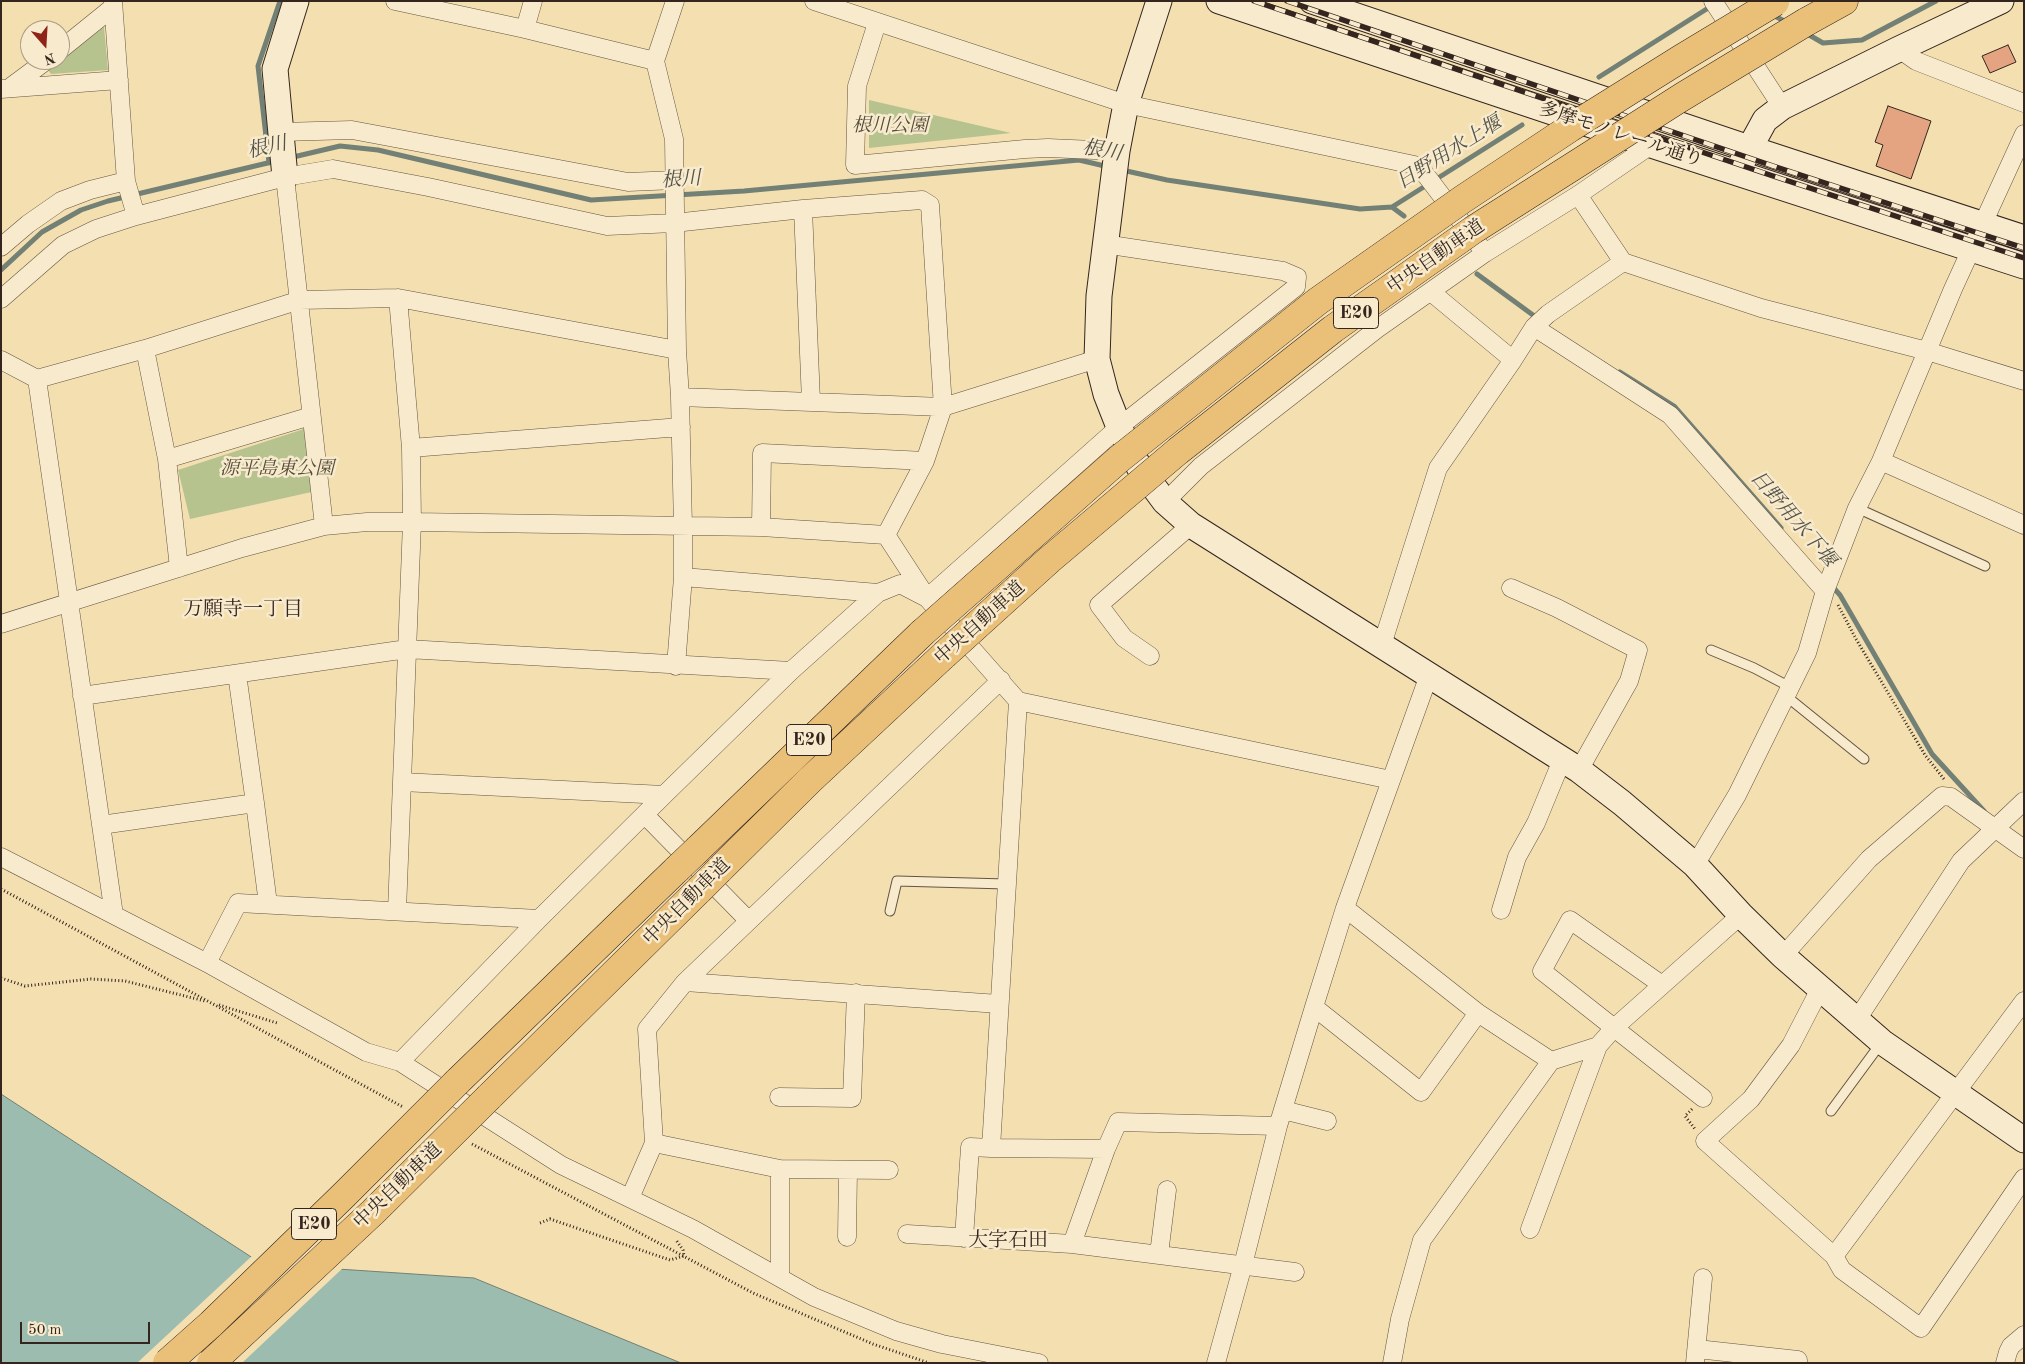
<!DOCTYPE html>
<html>
<head>
<meta charset="utf-8">
<style>
  body { margin:0 }
  #map { position:relative; width:2025px; height:1364px; overflow:hidden; background:#f4dfb0; font-family:"Old Standard TT",serif }
  canvas { display:block }
  .frame { position:absolute; inset:0; border:2px solid #34261f; pointer-events:none }
  .north { position:absolute; left:20px; top:20px; width:50px; height:50px; box-sizing:border-box; background:#f8eacc; border:1px solid #aa9c87; border-radius:50%; rotate:161deg; font-size:14px; font-weight:700; line-height:20px; text-align:center; color:#34261f }
  .north::after { content:''; display:block; margin:auto; width:18px; height:22px; background:#8f2418; clip-path:polygon(50% 0,100% 100%,50% 72%,0 100%) }
  .scale { position:absolute; left:20px; top:1322px; width:130px; height:22px; box-sizing:border-box; border:2px solid #34261f; border-top:0; padding-left:6px; font-size:15px; line-height:18px; white-space:nowrap; color:#34261f; -webkit-text-stroke:4px #f8eacc; paint-order:stroke }
</style>
</head>
<body>
<div id="map">
<canvas width="2025" height="1364"></canvas>
<div class="frame"></div>
<div class="north">N</div>
<div class="scale">50 m</div>
</div>
<script>
const c = document.querySelector('canvas').getContext('2d');
c.lineJoin = 'round';
function fillPath(path, color) {
  c.fillStyle = color;
  c.fill(path, 'evenodd');
}
function shape(rows) {
  const path = new Path2D();
  for (const r of rows) {
    path.moveTo(r[0], r[1]);
    for (let i = 2; i < r.length; i += 2) path.lineTo(r[i], r[i + 1]);
  }
  return path;
}
function trace(path, color, width, dash) {
  c.strokeStyle = color;
  c.lineWidth = width;
  c.lineCap = dash ? 'butt' : 'round';
  c.setLineDash(dash || []);
  c.stroke(path);
}
function write(font, color, halo, rows, align = 'center') {
  c.font = font + ' "Old Standard TT","Noto Serif JP",serif';
  c.lineWidth = 5;
  c.setLineDash([]);
  c.textBaseline = 'middle';
  c.strokeStyle = halo;
  c.fillStyle = color;
  for (const [text, x, y, turn = 0] of rows) {
    c.save();
    c.translate(x, y);
    c.rotate((+turn || 0) * Math.PI / 180);
    c.textAlign = isNaN(turn) ? turn : align;
    if (halo) c.strokeText(text, 0, 0);
    c.fillText(text, 0, 0);
    c.restore();
  }
}
const green = shape([
  [104,27,108,70,51,74,48,70],
  [869,100,1011,133,869,148],
  [307,428,316,491,190,519,178,470]
]);
const water = shape([
  [1,1094,262,1264,474,1278,681,1363,1,1363,1,1094]
]);
const pier = shape([
  [253,1255,263,1262,344,1267,242,1363,137,1363]
]);
const stream = shape([
  [1771,14,1788,23],
  [1804,32,1823,43,1862,40,1936,1],
  [1599,77,1713,5],
  [289,158,340,146,378,150,591,200,744,191,1079,160,1109,167],
  [269,163,258,66,280,1],
  [1122,170,1167,180,1360,209,1392,207,1522,125],
  [1392,207,1404,216],
  [1,270,42,232,81,210,108,201,276,161],
  [1477,274,1537,318],
  [1620,372,1674,406,1781,528],
  [1831,585,1840,595,1932,754,1984,811]
]);
const building = shape([
  [2008,45,2016,62,1990,73,1982,56,2008,45],
  [1888,106,1931,121,1911,179,1876,166,1883,145,1875,142,1888,106]
]);
const path = shape([
  [1838,605,1856,639,1925,755,1944,779],
  [1,889,403,1107],
  [1,978,25,986,91,979,125,981,205,1001],
  [219,1005,277,1023],
  [1692,1109,1685,1116,1695,1129],
  [472,1144,753,1293,873,1344,929,1363],
  [540,1223,550,1219,670,1260,684,1256,683,1250,676,1240]
]);
const lane = shape([
  [1857,508,1985,566],
  [1711,650,1754,668,1790,687],
  [1786,696,1864,759],
  [890,911,897,881,1006,884],
  [1831,1111,1881,1043]
]);
const street = shape([
  [113,1,126,181,136,216],
  [395,1,525,29,655,61],
  [675,1,655,61,674,139,677,350],
  [814,1,1126,104,1419,166,1485,253],
  [1713,1,1782,107],
  [877,23,857,86,855,165,1025,149,1048,148,1117,151],
  [525,29,533,1],
  [1899,49,1916,61,2024,103],
  [60,50,112,8],
  [12,86,47,60],
  [1,89,119,80],
  [281,132,352,130,628,182,675,180],
  [285,177,324,526],
  [1578,195,1623,262,1761,308,1927,351,2024,381],
  [803,209,811,401],
  [1,247,28,224,61,201,90,190,126,181],
  [1431,292,1513,360],
  [1,299,63,245,96,229,136,216,285,177,333,169,428,187,607,226,674,223,803,209,922,200,930,205,943,407,925,461,886,535],
  [1534,327,1670,415,1825,591],
  [145,349,167,459,179,568],
  [1,360,37,379,145,349,300,300,398,298,677,350,680,397,683,527,683,577,676,666],
  [37,379,114,915],
  [680,397,943,407,1097,359],
  [411,448,681,427],
  [167,459,311,416],
  [1881,461,2024,525],
  [1165,502,1201,466,1377,329,1485,253,1578,195,1651,145],
  [761,527,762,453,925,461],
  [886,535,927,598,1018,701,1391,780],
  [683,577,878,593],
  [1511,588,1557,608,1638,650,1629,681,1579,770],
  [1,624,242,548,324,526,367,522,412,522,761,527,886,535],
  [1382,645,1438,468,1513,360,1534,327,1548,314,1623,262],
  [1150,656,1124,638,1099,605,1191,525],
  [82,696,407,649,791,671],
  [1018,701,991,1148,1106,1149],
  [402,782,664,795],
  [255,803,268,904],
  [645,815,748,920],
  [101,825,255,803,237,674],
  [1,857,207,963,366,1052,400,1062,561,1165,693,1229,814,1297,896,1331,942,1344,1039,1363],
  [1695,865,1737,795,1807,653,1825,591,1857,508,1881,461,1953,289,2024,134],
  [1345,908,1478,1013,1551,1061],
  [1501,910,1517,857,1536,823,1562,760],
  [397,911,412,522,411,448,398,298],
  [1783,956,1869,859,1942,796,1951,797,2024,849],
  [207,963,238,903,539,919],
  [685,982,999,1004],
  [1662,985,1570,920,1542,971,1703,1098],
  [1820,989,1791,1045,1751,1099,1705,1141,1834,1256,1842,1270,1921,1328,2024,1178],
  [1314,1007,1421,1092,1478,1013],
  [1856,1021,1961,861,2024,801],
  [400,1062,539,919,664,795,791,671,878,593,900,584,927,598,1119,427,1296,287,1297,277,1283,271,1104,244],
  [779,1097,852,1098,856,993],
  [1283,1110,1327,1121],
  [1278,1126,1118,1122,1106,1149,1072,1244,1295,1272],
  [654,1143,780,1169,889,1170],
  [630,1198,654,1143,647,1029,685,982,1001,680],
  [1530,1229,1598,1046],
  [907,1234,1072,1244],
  [847,1237,848,1170],
  [964,1238,970,1147,991,1148],
  [1159,1254,1167,1190],
  [1834,1256,2024,1001],
  [780,1277,780,1169],
  [1697,1349,1798,1360,1798,1363],
  [1216,1363,1243,1265,1278,1126,1314,1007,1345,908,1429,675],
  [1392,1363,1400,1319,1422,1240,1551,1061,1598,1046,1614,1028,1741,915],
  [1695,1363,1703,1278],
  [2005,1363,2008,1352,2011,1346,2024,1335]
]);
const secondary = shape([
  [1159,1,1126,104,1117,151,1099,296,1097,359,1106,394,1119,427,1139,467,1165,502,1191,525,1579,770,1622,803,1695,865,1741,915,1783,956,1882,1042,2024,1140],
  [1219,1,1651,145,2024,266],
  [1312,1,1749,148,2024,238],
  [1742,162,1765,120,1782,107,1899,49,2001,1],
  [285,177,275,69,296,1]
]);
const highway = shape([
  [1806,22,1844,1],
  [698,849,922,633],
  [719,870,810,780,944,655],
  [457,1082,677,869],
  [489,1097,699,890]
]);
const rail = shape([
  [1254,1,1770,175,2024,258],
  [1287,1,1773,166,2024,248]
]);
const highwayBridge = shape([
  [922,633,1119,459,1318,301,1463,199,1570,128,1682,58,1775,2],
  [944,655,1049,560,1178,451,1333,329,1473,230,1682,97,1806,22],
  [677,869,698,849],
  [699,890,719,870],
  [167,1363,211,1324,344,1195,457,1082],
  [211,1363,373,1212,489,1097]
]);
const shields = [
  [1356,313,45],
  [809,740,45],
  [314,1224,45]
];
const shieldNames = [
  ["E20",1356,313],
  ["E20",809,740],
  ["E20",314,1224]
];
const parkNames = [
  ["根川公園",890,126],
  ["源平島東公園",277,469]
];
const streetNames = [
  ["多摩モノレール通り",1621,135,18],
  ["中央自動車道",1436,257,-35],
  ["中央自動車道",980,623,-42],
  ["中央自動車道",687,902,-45],
  ["中央自動車道",398,1186,-44]
];
const waterNames = [
  ["根川",267,148,-13],
  ["根川",1102,151,10],
  ["日野用水上堰",1449,153,-32],
  ["根川",681,180,-4],
  ["日野用水下堰",1793,519,49]
];
const neighbourhoodNames = [
  ["万願寺一丁目",243,610],
  ["大字石田",1008,1241]
];
fillPath(green, '#b6c38f');
fillPath(water, '#9cbcaf');
trace(water, '#728075', 1);
fillPath(pier, '#f4dfb0');
trace(stream, '#728075', 5);
fillPath(building, '#e4a381');
trace(building, '#34261f', 1);
trace(lane, '#645443', 11);
trace(street, '#645443', 19);
trace(secondary, '#34261f', 27);
trace(highway, '#34261f', 29);
trace(path, '#34261f', 3, [1, 2.5]);
trace(lane, '#f8eacc', 9);
trace(street, '#f8eacc', 18);
trace(secondary, '#f8eacc', 25);
trace(highway, '#eac078', 28);
trace(rail, '#34261f', 5.5);
trace(rail, '#f8eacc', 4, [11]);
trace(highwayBridge, '#34261f', 29, []);
trace(highwayBridge, '#eac078', 28);
for (const [x, y, w] of shields) {
  const box = new Path2D();
  box.roundRect(x - w / 2, y - 15.5, w, 31, 4);
  c.fillStyle = '#f8eacc';
  c.fill(box);
  trace(box, '#34261f', 1);
}
write('bold 18px', '#34261f', null, shieldNames);
write('italic 19px', '#544d3b', '#f8eacc', parkNames);
write('19px', '#34261f', '#f8eacc', streetNames);
write('italic 20px', '#53534a', '#f8eacc', waterNames);
write('20px', '#34261f', '#f8eacc', neighbourhoodNames);
</script>
</body>
</html>
